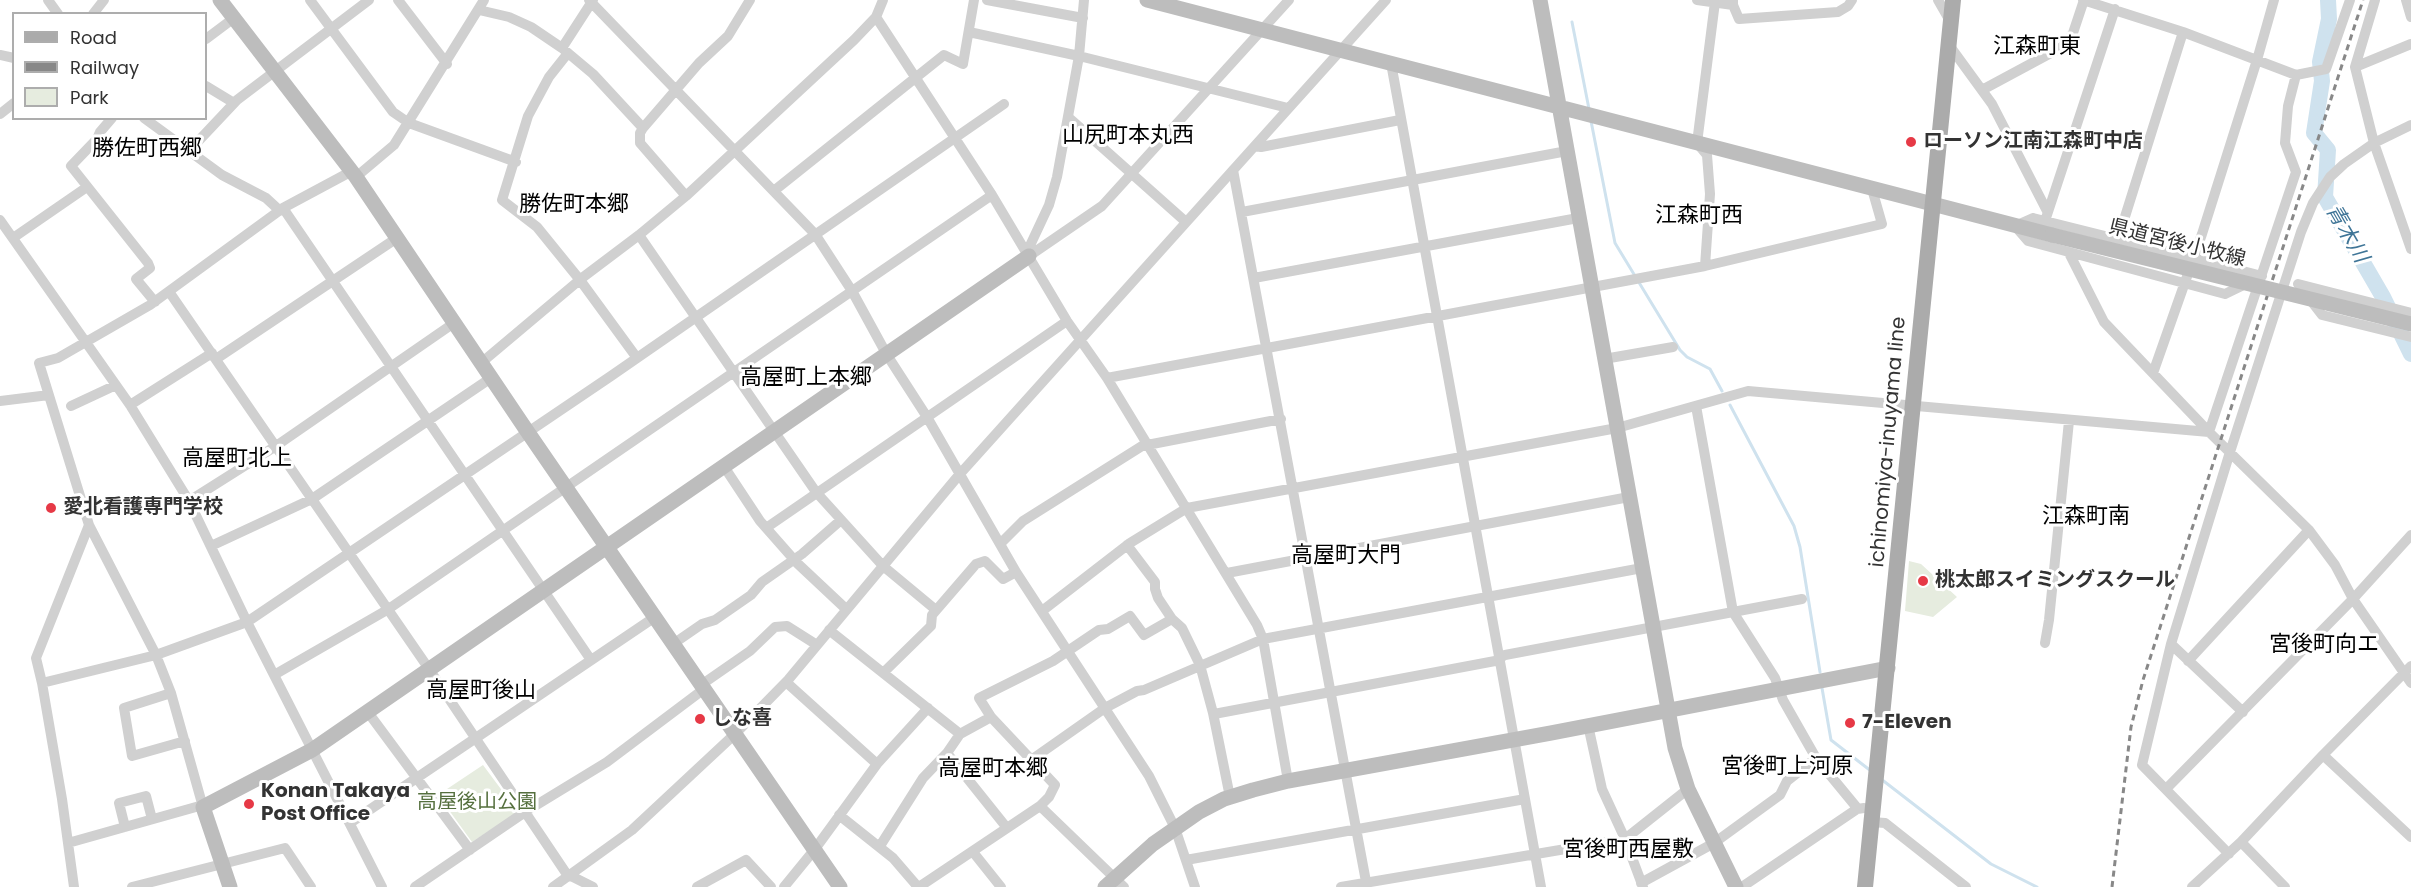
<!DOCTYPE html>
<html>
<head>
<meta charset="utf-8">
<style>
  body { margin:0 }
  #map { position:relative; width:2411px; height:887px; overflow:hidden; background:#fff; font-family:Poppins,sans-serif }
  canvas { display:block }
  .legend { position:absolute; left:12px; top:12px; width:195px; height:108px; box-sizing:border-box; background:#fff; border:2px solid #adadad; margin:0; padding:8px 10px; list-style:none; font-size:18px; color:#333 }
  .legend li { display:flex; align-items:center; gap:12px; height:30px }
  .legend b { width:30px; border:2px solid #adadad }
</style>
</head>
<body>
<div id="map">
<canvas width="2411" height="887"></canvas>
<ul class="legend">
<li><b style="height:8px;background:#ababab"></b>Road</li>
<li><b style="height:8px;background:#888"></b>Railway</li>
<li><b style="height:16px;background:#e6ecdf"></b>Park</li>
</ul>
</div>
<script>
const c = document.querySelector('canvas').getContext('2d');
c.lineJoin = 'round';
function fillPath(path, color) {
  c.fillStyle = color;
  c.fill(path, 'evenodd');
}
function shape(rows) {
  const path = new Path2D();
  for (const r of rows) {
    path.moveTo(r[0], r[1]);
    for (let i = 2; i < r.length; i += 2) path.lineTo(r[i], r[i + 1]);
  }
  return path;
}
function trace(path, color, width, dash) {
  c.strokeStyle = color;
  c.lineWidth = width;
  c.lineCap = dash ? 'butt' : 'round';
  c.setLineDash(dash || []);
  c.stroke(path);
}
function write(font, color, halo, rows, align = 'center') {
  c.font = font + ' Poppins,"Noto Sans JP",sans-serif';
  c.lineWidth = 6;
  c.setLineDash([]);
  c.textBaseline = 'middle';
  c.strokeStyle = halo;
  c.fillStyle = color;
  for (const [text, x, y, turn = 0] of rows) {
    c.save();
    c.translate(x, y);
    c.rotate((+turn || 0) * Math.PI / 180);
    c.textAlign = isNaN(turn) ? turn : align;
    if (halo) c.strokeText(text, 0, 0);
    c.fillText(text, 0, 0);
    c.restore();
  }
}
const green = shape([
  [1909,561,1921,564,1957,597,1933,617,1905,611],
  [483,765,518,812,472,842,438,795]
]);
const stream = shape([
  [1572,22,1589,109],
  [1591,121,1615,243,1680,350,1687,357,1710,369,1722,391],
  [1730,405,1794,526,1800,547,1820,672],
  [1822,688,1831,740,1871,771],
  [1881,779,1991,864,2037,887]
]);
const river = shape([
  [2328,0,2329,19,2320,62,2322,81,2314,133,2328,150,2325,197,2383,297,2411,354]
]);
const street = shape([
  [48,0,58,14],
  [310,0,393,112,409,123,516,162],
  [398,0,447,64],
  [589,0,815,234,852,291,887,355,927,417,1016,572,1149,776,1175,828,1195,887],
  [987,0,1083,18],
  [1697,0,1733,5],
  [1733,0,1733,5,1739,19,1838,12,1848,6,1852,0],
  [1938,0,1950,21],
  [2083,0,2183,32,2296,75,2288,106,2285,143,2296,172,2209,432],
  [2375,0,2355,67,2374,143,2411,249],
  [2406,0,2411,17],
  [479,10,509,17,531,27,562,48,593,74,643,128,640,133,640,143,686,196],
  [93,14,104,0],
  [876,17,992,195,1067,321,1107,378,1257,625,1263,639,1288,781],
  [969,32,1079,56,1288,108],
  [206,39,234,18],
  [1949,45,1992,104,2047,211],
  [562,48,593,0],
  [568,53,549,77,528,116,502,200,537,227,580,280,637,358],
  [0,55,14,58],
  [1391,63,1541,887],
  [2355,67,2411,44],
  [2296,75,2326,69,2350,0],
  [206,86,234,103],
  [1982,90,2062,47,2073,33,2084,0],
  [0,114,14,103],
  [1068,117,1186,222],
  [112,118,100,132,97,139,71,166,148,263,150,268,136,279,155,302],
  [144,118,222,175,266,198,279,210],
  [643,128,699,63,728,36,750,0],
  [1256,146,1261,147,1400,120],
  [188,152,237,100,369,0],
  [1233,170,1367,887],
  [356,177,394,145,484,0],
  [775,190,944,55,963,64,974,0],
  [283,208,591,660],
  [1242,212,1567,151],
  [2033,218,2193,258,2262,276,2225,294,2028,241,2015,226,2033,218],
  [0,220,130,405,189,501,247,622,382,887],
  [2045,221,2115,9],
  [639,235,816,492,883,566,936,610],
  [13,238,87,187],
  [2118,239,2183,32],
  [1027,252,1049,205,1057,177,1079,56,1084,0],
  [2069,253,2104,322,2209,432,2309,530,2335,565,2353,599,2411,683],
  [1029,256,1102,206,1289,0],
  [1705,266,1710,194,1707,155,1697,143,1715,2],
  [1254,278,1578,218],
  [170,293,429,669,568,876],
  [2411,313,2298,284,2322,315,2411,337],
  [216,359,397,238],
  [1604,359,1673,347],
  [481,363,582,278,639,235,686,196,854,40,876,17,883,0],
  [2153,373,2202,234,2257,60,2274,0],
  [1107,378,1705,266,1882,224,1872,189],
  [0,401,49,395],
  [130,405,212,353],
  [71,406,116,385],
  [1696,406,1733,612,1775,678,1783,700,1816,758,1858,809],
  [723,465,760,521,797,563,846,609],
  [189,501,276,446,454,323],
  [89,525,156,655,171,693,203,807],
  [766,528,1067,321],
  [1000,544,1023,521,1142,446,1281,419],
  [1127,545,1155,582,1155,589,1158,598,1172,619,1182,628,1200,665,1213,713,1230,797],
  [211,546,312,499,491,378],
  [1227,573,1629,497],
  [1042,611,1130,543,1187,508,1617,428,1748,391,2209,432],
  [829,630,960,734],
  [2045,643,2049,620,2069,421],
  [673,644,702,624,715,620,751,595,762,582,802,554,841,520],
  [2171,644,2243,712],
  [2188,661,2309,530],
  [883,673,931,626,932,615,976,564,985,561,1003,579,1016,572],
  [274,675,387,610,992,195],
  [786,682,877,764],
  [42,683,36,658,89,525,39,363,58,358,150,305,283,208,352,171],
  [701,685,750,651,775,627,787,626,817,645],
  [171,693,124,708,132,756,185,741],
  [367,711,470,850],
  [1214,714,1495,661,1505,655,1802,599],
  [1588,725,1602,789,1625,839,1643,887],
  [947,753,1007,828],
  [2323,755,2411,837],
  [1031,760,1105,708,1137,691,1144,690,1263,639,1642,568],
  [2166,789,2353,599,2411,535],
  [1040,806,1049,797,1055,785,991,717,979,698,1053,661,1099,630,1108,629,1130,616,1144,635,1172,619],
  [839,815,893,858,918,887],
  [1872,822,1885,823,1966,887],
  [350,823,655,617],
  [125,827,119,803,146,796,152,819],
  [2241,842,2285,887],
  [68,843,203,805],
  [880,846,923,778,947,753,960,734,991,717],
  [973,852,1001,887],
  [2229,854,2142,765,2171,644,2230,452,2301,232,2313,203,2330,177,2344,164,2374,143,2411,125],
  [1186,860,1525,799],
  [569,875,593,887],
  [1641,883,1714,843,1780,795,1787,781,1816,758],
  [74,887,62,799,42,683,156,655,247,622,611,376,1004,104],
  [132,887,285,848,311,887],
  [415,887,525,812,607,762,704,689],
  [553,887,632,830,736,733,788,680,959,475,1386,0],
  [697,887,746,860,771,887],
  [784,887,815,849,877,764,928,708],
  [919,887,1040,806,1124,887],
  [1341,887,1625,839,1688,789],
  [1742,887,1857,809,1864,808],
  [2192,887,2241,842,2323,755,2411,666]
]);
const secondary = shape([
  [220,0,356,177,527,431,840,887],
  [1147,0,2052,235],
  [1540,0,1675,748,1688,789,1736,887],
  [230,887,203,807,312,750,1029,256],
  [1105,887,1153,844,1199,812,1224,799,1253,790,1288,781,1551,733,1888,668]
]);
const primary = shape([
  [1865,887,1953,0]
]);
const rail = shape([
  [2112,887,2131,727,2143,680,2363,0]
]);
const secondaryBridge = shape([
  [2052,235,2411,324]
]);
const markers = [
  [1911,142,6,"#e63946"],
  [51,508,6,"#e63946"],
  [1923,581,6,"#e63946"],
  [700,719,6,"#e63946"],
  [1850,723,6,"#e63946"],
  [249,804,6,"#e63946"]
];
const poiNames = [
  ["ローソン江南江森町中店",1923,142],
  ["愛北看護専門学校",63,508],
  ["桃太郎スイミングスクール",1935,581],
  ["しな喜",712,719],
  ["7-Eleven",1862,723],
  ["Konan Takaya",261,792],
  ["Post Office",261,815]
];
const streetNames = [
  ["県道宮後小牧線",2177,244,14],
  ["ichinomiya-inuyama line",1889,442,-85]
];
const parkNames = [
  ["高屋後山公園",477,803]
];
const waterNames = [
  ["青木川",2346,234,60]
];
const quarterNames = [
  ["江森町東",2037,47],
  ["山尻町本丸西",1128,136],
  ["勝佐町西郷",147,149],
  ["勝佐町本郷",574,205],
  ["江森町西",1699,216],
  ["高屋町上本郷",806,378],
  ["高屋町北上",237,459],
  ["江森町南",2086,517],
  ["高屋町大門",1346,556],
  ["宮後町向エ",2324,645],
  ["高屋町後山",481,691],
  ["宮後町上河原",1787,767],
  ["高屋町本郷",993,769],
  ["宮後町西屋敷",1628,850]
];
fillPath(green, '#e6ecdf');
trace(stream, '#cfe2ee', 3);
trace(river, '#cfe2ee', 16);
trace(street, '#d0d0d0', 10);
trace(secondary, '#bdbdbd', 15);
trace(primary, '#ababab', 16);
trace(rail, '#888', 3, [6, 4.5]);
trace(secondaryBridge, '#bdbdbd', 15);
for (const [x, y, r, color] of markers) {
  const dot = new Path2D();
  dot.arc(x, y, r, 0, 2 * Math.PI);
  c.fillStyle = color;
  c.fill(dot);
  trace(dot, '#fff', 2);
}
write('bold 20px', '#333', '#fff', poiNames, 'left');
write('20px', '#333', '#fff', streetNames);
write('20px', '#56703f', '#fff', parkNames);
write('italic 21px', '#3f7597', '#fff', waterNames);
write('22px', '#000', '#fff', quarterNames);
</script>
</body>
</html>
